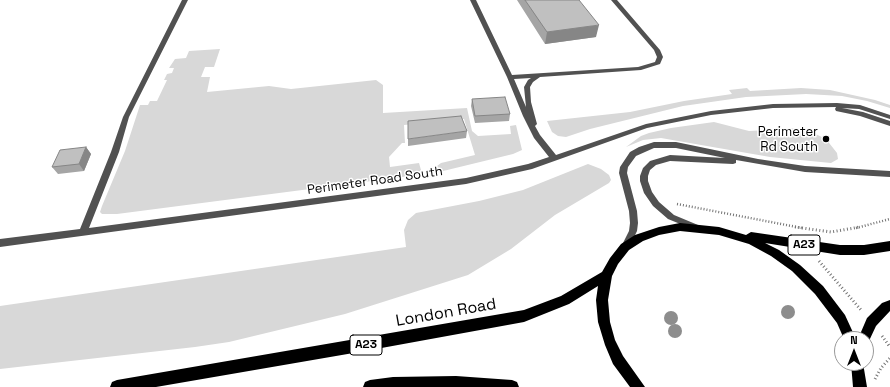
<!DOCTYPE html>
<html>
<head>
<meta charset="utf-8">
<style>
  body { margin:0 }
  #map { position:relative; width:890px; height:387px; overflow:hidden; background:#fff; font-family:"Space Grotesk",sans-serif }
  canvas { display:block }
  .north { position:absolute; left:834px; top:331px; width:40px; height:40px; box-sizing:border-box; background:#fff; border:1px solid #999; border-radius:50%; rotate:0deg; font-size:11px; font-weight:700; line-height:16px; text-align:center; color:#000 }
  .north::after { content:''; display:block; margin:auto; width:14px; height:18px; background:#000; clip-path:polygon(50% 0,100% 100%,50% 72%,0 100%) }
</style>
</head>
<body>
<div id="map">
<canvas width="890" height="387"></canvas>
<div class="north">N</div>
</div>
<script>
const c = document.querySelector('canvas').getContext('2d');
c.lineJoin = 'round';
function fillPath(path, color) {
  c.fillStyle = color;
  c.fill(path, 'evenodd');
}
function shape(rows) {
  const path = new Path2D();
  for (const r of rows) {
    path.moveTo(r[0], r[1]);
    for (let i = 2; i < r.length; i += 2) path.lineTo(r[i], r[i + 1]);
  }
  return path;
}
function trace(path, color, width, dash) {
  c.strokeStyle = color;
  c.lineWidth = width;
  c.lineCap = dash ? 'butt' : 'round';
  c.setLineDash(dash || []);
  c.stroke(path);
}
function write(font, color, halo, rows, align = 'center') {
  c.font = font + ' "Space Grotesk",sans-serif';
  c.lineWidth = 3;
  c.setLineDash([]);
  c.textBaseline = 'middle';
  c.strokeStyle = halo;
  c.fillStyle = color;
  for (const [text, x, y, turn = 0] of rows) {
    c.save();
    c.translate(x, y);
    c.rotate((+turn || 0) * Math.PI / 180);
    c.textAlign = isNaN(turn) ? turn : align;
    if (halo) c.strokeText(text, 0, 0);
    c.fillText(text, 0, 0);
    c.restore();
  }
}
const green = shape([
  [220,49,214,67,205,67,201,77,210,77,207,92,269,86,291,89,376,80,383,85,383,113,467,108,472,131,478,136,511,134,510,126,516,125,522,150,513,154,439,172,437,166,441,163,475,155,464,119,404,125,405,143,402,143,389,157,390,167,419,163,421,170,418,175,117,214,102,214,100,212,102,206,125,151,140,105,148,105,150,101,157,101,167,80,164,80,167,74,172,73,174,68,169,68,175,59,186,58,189,51],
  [747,88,750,91,801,88,830,90,875,100,890,105,890,108,867,101,842,96,806,94,746,97,683,106,590,129,566,137,558,136,552,132,547,121,630,112,684,101,732,94,729,90],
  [714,122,749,131,803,128,826,139,837,153,838,159,831,163,770,157,661,138,643,140,626,147,641,136,649,133,671,128],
  [588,164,601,169,609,175,611,180,609,183,555,215,511,249,468,275,345,314,229,342,195,347,0,369,0,306,406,247,404,230,408,220,416,213,479,201,523,190]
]);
const pathFar1 = shape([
  [677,204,802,228],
  [856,228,890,219]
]);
const path = shape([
  [795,227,831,232,860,227],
  [819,261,861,310],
  [882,336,890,347],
  [875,379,881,368,890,358]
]);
const lane = shape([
  [182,0,188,0,129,117,119,152,89,228,466,178,528,164,549,157,534,138,523,116,507,77,470,0,476,0,512,75,638,67,655,62,657,57,654,50,611,0,617,0,660,50,663,57,660,64,641,70,540,77,533,82,530,87,531,102,537,124,535,126,540,135,556,155,646,124,711,111,773,104,837,103,860,105,890,115,890,119,859,109,842,108,863,112,890,121,890,126,860,116,836,111,835,109,836,107,773,108,711,115,647,128,532,169,466,184,0,247,0,239,80,229,111,152,123,117,182,0],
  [531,78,528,80,524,87,526,107,514,79,531,78]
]);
const street = shape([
  [654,142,676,142,758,159,805,166,890,171,890,177,805,172,736,160,736,163,733,164,670,161,656,165,650,170,648,176,648,181,652,192,659,202,674,215,698,225,699,227,698,229,695,230,668,219,653,206,644,193,640,181,640,176,643,168,650,161,670,155,725,158,676,148,654,148,636,156,628,167,627,173,637,211,638,223,637,231,628,250,625,251,622,250,621,247,629,231,630,223,629,211,619,173,620,167,630,152,639,147,654,142]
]);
const primary = shape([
  [680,223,719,227,746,235,751,232,840,245,864,245,890,241,890,251,864,255,840,255,765,243,779,250,800,265,823,286,845,315,856,339,844,339,837,323,815,294,792,271,771,256,749,244,719,235,680,231,659,235,643,241,629,250,618,264,612,276,608,300,610,322,615,340,623,356,645,387,630,387,613,364,605,345,598,322,596,300,598,286,569,304,524,322,365,351,156,387,110,387,112,382,117,380,524,310,561,296,602,272,610,258,621,244,635,235,659,227,680,223],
  [890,300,890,311,876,326,868,343,866,344,866,339,858,339,867,318,882,303,890,300],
  [851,363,863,363,867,387,853,387,851,363],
  [456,376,512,380,517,382,519,387,363,387,365,382,370,380,393,377,456,376]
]);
const trees = [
  [788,312],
  [671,318],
  [675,331]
];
const wall = shape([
  [517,0,579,0,596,37,545,44],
  [472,99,510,114,509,121,475,123,471,106],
  [467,131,466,138,408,146,408,139],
  [86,147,91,154,84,171,58,174,52,167]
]);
const shadedWall = shape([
  [599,25,596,37,545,44,547,32],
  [86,147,91,154,84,171,79,164]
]);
const building = shape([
  [525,0,579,0,599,25,547,32,525,0],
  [505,97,510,114,475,116,472,99,505,97],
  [461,116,467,131,408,139,408,121,461,116],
  [86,147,79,164,52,167,60,150,86,147]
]);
const markers = [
  [826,139,4,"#000"]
];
const shields = [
  [804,245,32],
  [366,345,32]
];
const shieldNames = [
  ["A23",804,245],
  ["A23",366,345]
];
const poiNames = [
  ["Perimeter",818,132],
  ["Rd South",818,147]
];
const streetNames = [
  ["Perimeter Road South",375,181,-8]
];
const nearStreetnames = [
  ["London Road",446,313,-10]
];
fillPath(green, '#d8d8d8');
trace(pathFar1, '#737373', 2.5, [1, 2]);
trace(path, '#737373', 3, [1, 2.5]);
fillPath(lane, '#515151');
fillPath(street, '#515151');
fillPath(primary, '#000');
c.fillStyle = '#8d8d8d';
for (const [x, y] of trees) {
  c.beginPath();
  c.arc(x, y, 7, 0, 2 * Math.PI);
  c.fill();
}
fillPath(wall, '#a5a5a5');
fillPath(shadedWall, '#868686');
fillPath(building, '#c0c0c0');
trace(building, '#868686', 1);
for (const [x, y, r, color] of markers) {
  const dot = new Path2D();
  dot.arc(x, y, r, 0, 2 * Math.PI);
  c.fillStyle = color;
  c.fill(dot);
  trace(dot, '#fff', 1.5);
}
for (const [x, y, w] of shields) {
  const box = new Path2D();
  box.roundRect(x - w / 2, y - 10, w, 20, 3);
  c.fillStyle = '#fff';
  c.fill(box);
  trace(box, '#000', 1);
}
write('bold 12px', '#000', null, shieldNames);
write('13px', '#000', '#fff', poiNames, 'right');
write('13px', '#000', '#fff', streetNames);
write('16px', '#000', '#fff', nearStreetnames);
</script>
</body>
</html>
